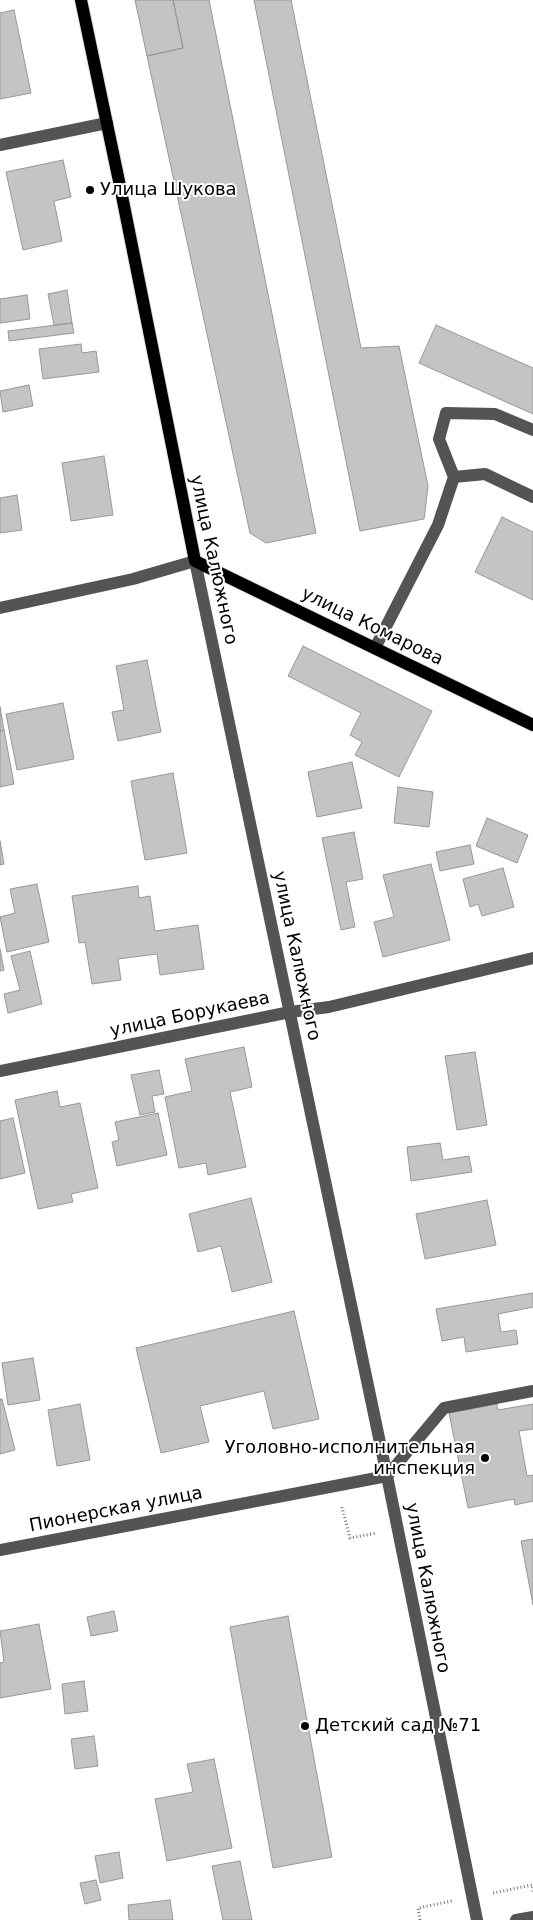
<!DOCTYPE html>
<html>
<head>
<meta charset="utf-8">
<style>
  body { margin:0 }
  canvas { display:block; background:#fff }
</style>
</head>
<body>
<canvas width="533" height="1920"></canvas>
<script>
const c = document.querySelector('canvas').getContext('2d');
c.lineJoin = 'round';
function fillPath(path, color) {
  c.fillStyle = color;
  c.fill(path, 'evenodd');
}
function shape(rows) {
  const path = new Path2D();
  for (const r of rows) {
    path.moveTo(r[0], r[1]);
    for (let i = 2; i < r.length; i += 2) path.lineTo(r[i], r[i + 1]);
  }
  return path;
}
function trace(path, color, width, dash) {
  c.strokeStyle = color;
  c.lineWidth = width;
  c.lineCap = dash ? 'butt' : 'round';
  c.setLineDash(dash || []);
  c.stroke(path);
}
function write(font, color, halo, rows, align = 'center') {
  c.font = font + ' "DejaVu Sans",sans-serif';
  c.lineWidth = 4;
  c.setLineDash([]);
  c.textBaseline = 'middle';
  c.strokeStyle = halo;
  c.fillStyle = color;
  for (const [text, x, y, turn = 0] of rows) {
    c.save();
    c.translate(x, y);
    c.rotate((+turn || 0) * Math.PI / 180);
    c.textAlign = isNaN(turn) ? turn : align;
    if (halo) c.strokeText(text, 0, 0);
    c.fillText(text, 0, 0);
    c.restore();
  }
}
const building = shape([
  [135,0,173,0,183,48,147,56,135,0],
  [173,0,209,0,316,533,266,543,250,533,147,56,183,48,173,0],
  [254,0,291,0,361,348,399,346,428,486,424,519,360,531,254,0],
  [14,10,31,93,0,99,0,13,14,10],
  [63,160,71,197,54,201,62,241,23,250,6,172,63,160],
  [67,290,72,323,54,325,48,294,67,290],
  [27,295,30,319,0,323,0,299,27,295],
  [72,323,74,333,9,341,8,331,72,323],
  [436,325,533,368,533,414,419,363,436,325],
  [81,344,82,353,96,351,99,372,43,379,39,349,81,344],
  [29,385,33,406,3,412,0,391,29,385],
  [104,456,113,515,71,521,62,463,104,456],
  [17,495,22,530,0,533,0,498,17,495],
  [502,517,533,532,533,600,475,572,502,517],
  [303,646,432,711,399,777,355,755,362,742,350,735,361,713,288,676,303,646],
  [147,660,161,732,118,741,112,712,124,710,116,666,147,660],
  [63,703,74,759,17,770,6,714,63,703],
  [0,707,4,730,0,731,0,707],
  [4,730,14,784,0,787,0,731,4,730],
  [352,762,362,808,317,817,308,772,352,762],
  [173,773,187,853,145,860,131,781,173,773],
  [398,787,433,792,429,827,394,823,398,787],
  [487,818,528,835,517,863,476,846,487,818],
  [354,832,363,879,346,882,355,927,341,930,322,838,354,832],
  [0,841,4,864,0,865,0,841],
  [470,845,474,864,440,871,436,852,470,845],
  [431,864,450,940,383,957,374,922,394,917,383,875,431,864],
  [503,868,514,907,482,916,478,904,470,907,463,879,503,868],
  [37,884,49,942,7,952,0,917,15,913,10,889,37,884],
  [138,886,139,898,150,896,155,931,198,925,204,969,160,975,157,954,118,959,121,980,92,984,85,942,79,943,72,896,138,886],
  [0,949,4,970,0,971,0,949],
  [30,951,42,1004,8,1013,4,994,20,990,11,956,30,951],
  [244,1047,252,1087,230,1092,246,1167,208,1175,206,1163,179,1168,165,1097,192,1091,185,1059,244,1047],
  [475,1052,487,1125,457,1130,445,1056,475,1052],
  [159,1070,164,1094,152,1096,155,1112,140,1115,131,1075,159,1070],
  [57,1091,60,1107,80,1103,98,1188,71,1194,73,1202,38,1209,15,1100,57,1091],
  [158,1113,167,1155,117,1166,112,1142,119,1140,115,1122,158,1113],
  [13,1118,25,1173,0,1179,0,1121,13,1118],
  [440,1143,443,1160,469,1156,472,1172,411,1181,407,1147,440,1143],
  [251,1198,272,1282,232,1292,221,1246,198,1252,189,1214,251,1198],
  [487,1200,496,1245,425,1259,416,1214,487,1200],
  [533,1293,533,1307,498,1314,501,1332,516,1330,518,1344,466,1352,464,1337,442,1341,436,1309,533,1293],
  [294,1311,319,1419,273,1429,264,1391,200,1406,209,1442,161,1453,136,1348,294,1311],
  [33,1358,40,1400,8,1405,2,1363,33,1358],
  [0,1399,2,1399,15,1450,0,1454,0,1399],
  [80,1404,90,1460,57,1466,48,1410,80,1404],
  [497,1404,498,1410,533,1404,533,1429,519,1431,527,1476,533,1475,533,1501,515,1505,514,1499,468,1508,449,1413,497,1404],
  [533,1539,533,1605,521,1541,533,1539],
  [114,1611,118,1631,91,1636,87,1617,114,1611],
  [288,1616,332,1857,273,1868,230,1627,288,1616],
  [39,1624,51,1689,0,1698,0,1663,4,1662,0,1631,39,1624],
  [84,1681,88,1711,65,1714,62,1684,84,1681],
  [94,1736,98,1766,75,1769,71,1739,94,1736],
  [214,1759,232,1848,167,1861,155,1799,193,1792,187,1764,214,1759],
  [119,1852,123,1878,100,1883,95,1856,119,1852],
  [240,1861,252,1920,223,1920,212,1866,240,1861],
  [96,1880,101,1900,85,1904,80,1883,96,1880],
  [170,1900,173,1920,129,1920,128,1905,170,1900]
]);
const path = shape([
  [342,1507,350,1538,377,1533],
  [493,1893,532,1885,533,1892],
  [420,1920,418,1908,452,1901]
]);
const minor = shape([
  [0,145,107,123],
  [454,477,485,474,533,497],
  [0,608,133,579,195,561,387,1476,477,1920],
  [375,648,438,525,454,477,439,439,446,413,495,414,533,430],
  [0,1071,290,1012,329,1007,533,958],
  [0,1550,387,1476,444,1408,533,1391],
  [516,1920,533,1917]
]);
const major = shape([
  [81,0,120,186,195,561,533,725]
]);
const markers = [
  [90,190,5,"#000"],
  [485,1458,5,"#000"],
  [305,1726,5,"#000"]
];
const poiNames = [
  ["Улица Шукова",100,190],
  ["Уголовно-исполнительная",475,1448,"right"],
  ["инспекция",475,1469,"right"],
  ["Детский сад №71",315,1726]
];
const streetNames = [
  ["улица Калюжного",213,560,78],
  ["улица Комарова",372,627,26],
  ["улица Калюжного",296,956,78],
  ["улица Борукаева",190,1015,-12],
  ["Пионерская улица",116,1510,-11],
  ["улица Калюжного",427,1588,79]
];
fillPath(building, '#c4c4c4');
trace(building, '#989898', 1);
trace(major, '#dbdbdb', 14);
trace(path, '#767676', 3, [1, 2.5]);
trace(minor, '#545454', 12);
trace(major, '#000', 12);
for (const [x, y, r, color] of markers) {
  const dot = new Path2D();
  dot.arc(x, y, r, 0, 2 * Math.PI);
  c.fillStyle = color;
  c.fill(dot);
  trace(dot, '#fff', 2);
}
write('18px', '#000', '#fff', poiNames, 'left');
write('18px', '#000', '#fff', streetNames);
</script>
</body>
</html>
